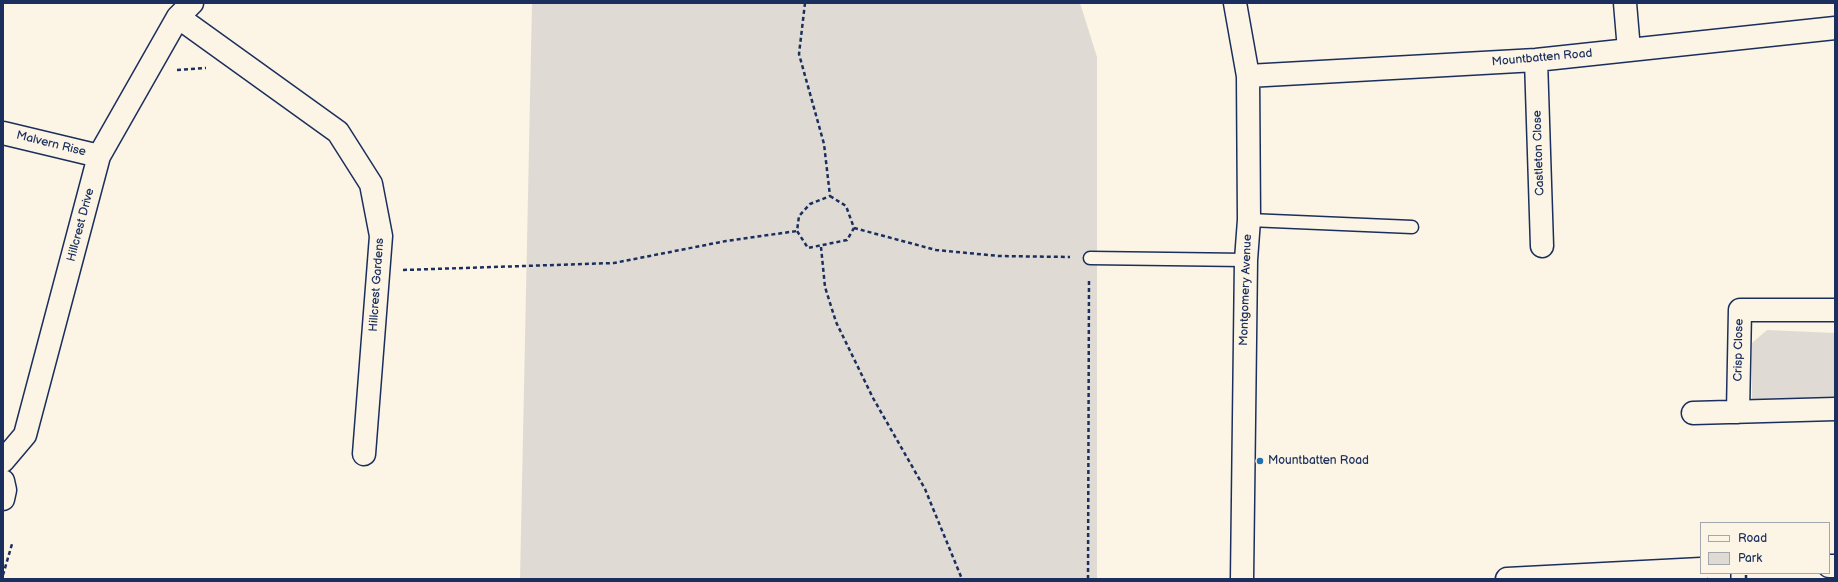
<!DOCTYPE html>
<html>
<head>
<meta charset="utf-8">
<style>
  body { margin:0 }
  #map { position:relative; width:1838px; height:582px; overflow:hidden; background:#fcf5e5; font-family:"Balsamiq Sans",sans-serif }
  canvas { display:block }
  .frame { position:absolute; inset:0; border:4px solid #1b2f5e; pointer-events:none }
  .legend { position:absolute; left:1700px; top:522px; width:130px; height:52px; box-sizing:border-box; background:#fcf5e5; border:1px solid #a2a6af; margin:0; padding:5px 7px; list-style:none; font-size:12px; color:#1b2f5e }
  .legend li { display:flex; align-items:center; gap:8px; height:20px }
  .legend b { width:20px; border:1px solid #a2a6af }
</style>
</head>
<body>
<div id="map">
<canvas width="1838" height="582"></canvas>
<div class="frame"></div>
<ul class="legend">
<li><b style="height:5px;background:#fcf5e5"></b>Road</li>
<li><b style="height:11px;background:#dfdbd4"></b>Park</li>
</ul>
</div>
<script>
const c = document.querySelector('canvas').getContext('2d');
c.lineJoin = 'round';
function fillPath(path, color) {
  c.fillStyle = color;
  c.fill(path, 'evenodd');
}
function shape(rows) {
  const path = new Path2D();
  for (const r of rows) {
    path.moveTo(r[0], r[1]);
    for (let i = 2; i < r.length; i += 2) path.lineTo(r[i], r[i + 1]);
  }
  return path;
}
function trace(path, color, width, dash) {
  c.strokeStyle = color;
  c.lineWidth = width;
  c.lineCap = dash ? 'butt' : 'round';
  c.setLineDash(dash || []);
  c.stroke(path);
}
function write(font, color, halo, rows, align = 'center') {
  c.font = font + ' "Balsamiq Sans",sans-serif';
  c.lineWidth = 3;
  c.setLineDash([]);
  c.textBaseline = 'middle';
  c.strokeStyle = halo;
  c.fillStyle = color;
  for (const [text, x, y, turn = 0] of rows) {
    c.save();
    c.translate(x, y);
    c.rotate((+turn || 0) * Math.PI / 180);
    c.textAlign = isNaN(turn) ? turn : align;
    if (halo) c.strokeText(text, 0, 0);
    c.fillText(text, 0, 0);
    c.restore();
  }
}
const green = shape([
  [532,3,1080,3,1097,57,1097,579,520,579],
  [1767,330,1835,333,1835,404,1759,407,1752,399,1752,343]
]);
const path = shape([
  [805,3,799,54,824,144,830,196],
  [177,70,206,68],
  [830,196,846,206,854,228,847,240,808,248,797,231,799,216,810,204,830,196],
  [854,228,936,250,999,256,1070,257],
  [821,247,825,287,836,322,873,398,925,489,962,579],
  [403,270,614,263,726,241,797,231],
  [3,575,12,544],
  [1088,579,1089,278],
  [1746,579,1746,573]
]);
const service = shape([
  [1249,220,1412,227],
  [1090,258,1246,260]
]);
const minor = shape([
  [1235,3,1248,76,1249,220,1246,260,1242,579],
  [1625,3,1629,50],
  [178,17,338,132,371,184,381,236,364,454],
  [1536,60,1542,246],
  [1248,76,1536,60,1835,28],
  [3,133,99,156],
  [1738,412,1740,310,1835,310],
  [1693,413,1835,409],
  [3,461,25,435,99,156,178,17,192,3],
  [3,481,5,490,3,499],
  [1829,566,1835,566],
  [1507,579,1701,569],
  [1719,579,1719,573]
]);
const markers = [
  [1260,461,4,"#1f6fb2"]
];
const streetNames = [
  ["Mountbatten Road",1542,58,-5],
  ["Malvern Rise",51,144,14],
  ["Castleton Close",1539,153,-92],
  ["Hillcrest Drive",81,225,-75],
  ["Hillcrest Gardens",377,285,-86],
  ["Montgomery Avenue",1246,290,-88],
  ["Crisp Close",1739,350,-89]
];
const poiNames = [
  ["Mountbatten Road",1268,461]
];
fillPath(green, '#dfdbd4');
trace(service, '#1b2f5e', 15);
trace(minor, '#1b2f5e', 25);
trace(path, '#1b2f5e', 2.5, [4, 3]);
trace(service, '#fcf5e5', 12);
trace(minor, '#fcf5e5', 22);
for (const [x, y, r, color] of markers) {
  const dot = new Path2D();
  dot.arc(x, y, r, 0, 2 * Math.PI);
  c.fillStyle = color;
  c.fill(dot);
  trace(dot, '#fcf5e5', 1.5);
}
write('12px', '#1b2f5e', '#fcf5e5', streetNames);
write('12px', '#1b2f5e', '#fcf5e5', poiNames, 'left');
</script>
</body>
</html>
